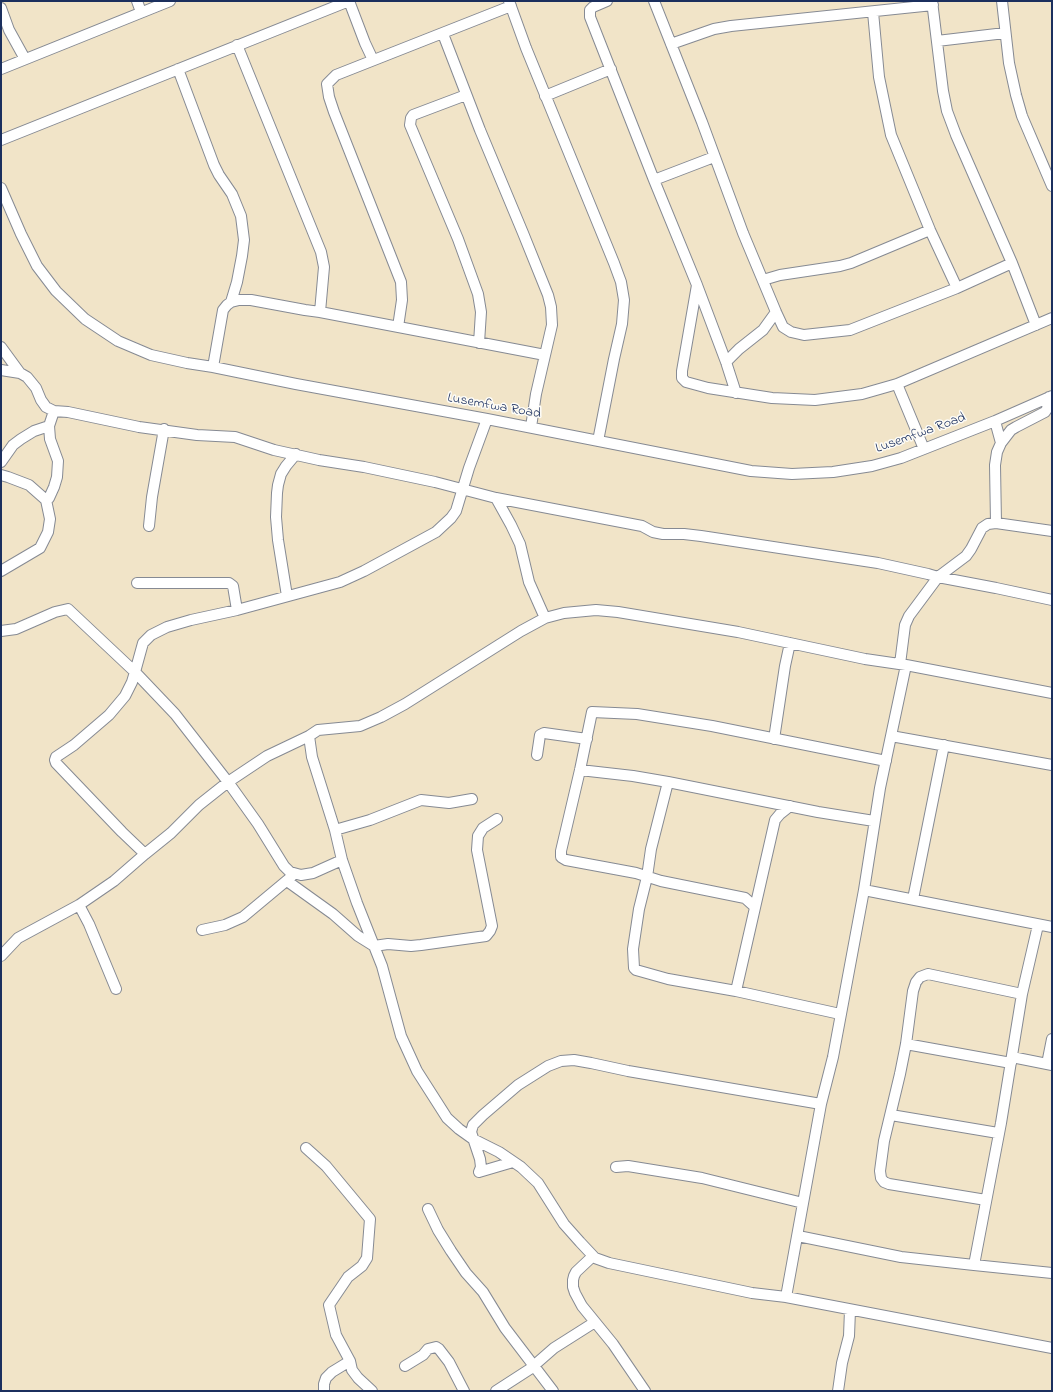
<!DOCTYPE html>
<html>
<head>
<meta charset="utf-8">
<style>
  body { margin:0 }
  #map { position:relative; width:1053px; height:1392px; overflow:hidden; background:#f1e4c8; font-family:"Indie Flower",sans-serif }
  canvas { display:block }
  .frame { position:absolute; inset:0; border:2px solid #1b2f5e; pointer-events:none }
</style>
</head>
<body>
<div id="map">
<canvas width="1053" height="1392"></canvas>
<div class="frame"></div>
</div>
<script>
const c = document.querySelector('canvas').getContext('2d');
c.lineJoin = 'round';
function shape(rows) {
  const path = new Path2D();
  for (const r of rows) {
    path.moveTo(r[0], r[1]);
    for (let i = 2; i < r.length; i += 2) path.lineTo(r[i], r[i + 1]);
  }
  return path;
}
function trace(path, color, width, dash) {
  c.strokeStyle = color;
  c.lineWidth = width;
  c.lineCap = dash ? 'butt' : 'round';
  c.setLineDash(dash || []);
  c.stroke(path);
}
function write(font, color, halo, rows, align = 'center') {
  c.font = font + ' "Indie Flower",sans-serif';
  c.lineWidth = 3;
  c.setLineDash([]);
  c.textBaseline = 'middle';
  c.strokeStyle = halo;
  c.fillStyle = color;
  for (const [text, x, y, turn = 0] of rows) {
    c.save();
    c.translate(x, y);
    c.rotate((+turn || 0) * Math.PI / 180);
    c.textAlign = isNaN(turn) ? turn : align;
    if (halo) c.strokeText(text, 0, 0);
    c.fillText(text, 0, 0);
    c.restore();
  }
}
const minor = shape([
  [137,1,141,12],
  [349,1,365,43,373,60],
  [509,1,526,48,614,263,621,282,624,300,622,324,614,359,598,441],
  [607,1,593,7,590,10,590,17,654,180,697,285,726,362,736,393],
  [654,1,702,122,743,233,776,312,783,327,791,332,804,335,850,330,957,288,1012,263],
  [932,1,943,91,947,111,956,135,1012,263,1036,325],
  [1002,1,1009,63,1016,95,1022,116,1052,186],
  [1,8,9,30,25,59],
  [873,12,879,77,891,135,930,230,957,288],
  [443,34,480,130,523,233,548,295,551,307,552,325,536,394,531,427],
  [937,41,1005,33],
  [671,44,714,29,731,26,933,5],
  [237,45,321,252,324,267,320,312],
  [1,69,170,1],
  [178,69,214,165,219,175,232,194,241,216,244,240,242,256,237,282,231,302],
  [466,95,413,115,411,118,410,125,458,239,478,294,481,312,479,343],
  [545,96,611,69],
  [1,140,349,1],
  [654,180,714,157],
  [1,188,21,234,37,266,56,291,85,319,118,341,151,355,187,363,213,367,296,384,487,419,751,471,792,474,833,472,872,466,901,458,995,421,1052,396],
  [763,280,780,275,840,266,851,263,930,230],
  [697,285,682,371,682,378,686,382,708,388,772,398,815,400,862,394,897,384,1052,318],
  [398,327,402,300,401,282,334,112,329,97,327,84,336,75,511,6],
  [1,347,20,373],
  [726,362,739,349,763,330,776,312],
  [213,367,223,310,227,305,231,302,239,300,251,300,305,310,320,312,545,355],
  [1,370,20,373,27,377,36,388,41,400,46,407,54,411],
  [897,384,924,449],
  [487,419,469,468,456,511,451,518,436,532,364,571,340,582,237,610,191,620,167,627,151,635,143,643,135,672,175,714,228,782,267,756,309,736,318,730,360,726,381,717,405,704,521,631,545,618,564,613,596,610,618,612,738,632,865,659,906,665,1052,693],
  [995,421,1001,443,997,452,995,465,996,523],
  [1001,443,1011,430,1016,427,1045,412,1047,409,1049,397],
  [1,462,13,445,21,439,34,431,49,426,54,411,68,412,139,427,197,435,235,437,274,450,319,460,364,467,435,482,496,498,642,526,653,532,663,534,684,534,701,536,878,563,928,574,938,577,996,588,1052,600],
  [1,475,8,477,29,485,46,500,50,519,48,532,40,548,1,571],
  [496,498,511,525,520,544,529,582,545,618],
  [46,500,49,498,54,487,57,477,58,461,50,439,49,426],
  [149,526,152,497,164,429],
  [137,583,229,583,233,586,237,610],
  [287,596,278,540,276,517,277,493,278,485,281,474,286,466,296,454],
  [1,631,16,629,55,612,68,609,135,672,132,682,125,696,109,715,74,745,56,757,55,760,56,763,122,832,145,854],
  [900,664,905,625,909,616,938,577,966,556,971,549,982,528,988,524,996,523,1052,531],
  [906,665,880,788,864,890,833,1057,821,1104,786,1297,1052,1348],
  [309,736,312,757,335,830,342,860,357,903,382,966,401,1036,417,1071,447,1118,459,1129,473,1139,499,1152,521,1167,538,1183,564,1224,580,1242,595,1258,609,1263,752,1293,786,1297],
  [891,736,1052,765],
  [774,739,785,666,790,643],
  [537,755,540,735,544,733,587,739],
  [580,770,633,776,668,782,818,812,874,821],
  [668,782,651,849,647,877,639,909,633,949,634,968,636,970,668,979,736,991,840,1014],
  [335,830,370,820,421,800,449,803,472,799],
  [287,881,333,914,358,936,374,946,388,944,411,946,421,945,486,936,490,931,492,926,477,850,478,836,483,828,497,819],
  [864,890,1052,927],
  [913,899,944,745],
  [79,905,89,924,116,989],
  [755,907,745,898,661,881,636,873,566,860,561,857,561,851,580,770,592,712,637,714,712,726,886,761],
  [202,930,225,925,243,917,291,877],
  [1,956,18,938,79,905,114,881,145,854,171,833,199,805,228,782,258,824,284,866,290,872,301,875,313,873,342,860],
  [736,991,775,820,780,814,790,806],
  [906,1044,1011,1063],
  [1012,1057,1052,1065],
  [1047,1064,1052,1039],
  [891,1115,998,1133],
  [306,1148,326,1166,370,1219,367,1258,362,1266,348,1277,329,1305,336,1335,350,1361,352,1370,358,1378,372,1391],
  [616,1167,628,1166,702,1178,803,1203],
  [479,1172,481,1167,480,1159,471,1132,473,1125,483,1115,518,1085,548,1066,561,1061,574,1060,591,1063,628,1071,821,1104],
  [479,1172,513,1162],
  [986,1200,889,1184,884,1182,881,1178,880,1171,884,1141,900,1074,906,1044,913,991,916,982,920,977,928,974,1022,994],
  [428,1209,438,1230,451,1251,466,1273,483,1292,505,1328,553,1391],
  [798,1236,901,1257,974,1265,1001,1123,1022,994,1038,925],
  [593,1256,576,1272,574,1276,573,1280,573,1287,575,1293,582,1306,613,1344,645,1391],
  [974,1265,1052,1273],
  [405,1366,423,1355,428,1349,436,1347,439,1349,449,1362,464,1391],
  [324,1391,324,1384,326,1378,332,1372,350,1361],
  [496,1391,530,1369,554,1348,595,1322],
  [838,1391,842,1363,849,1336,850,1310]
]);
const streetNames = [
  ["Lusemfwa Road",494,407,10],
  ["Lusemfwa Road",921,434,-20]
];
trace(minor, '#868a93', 12);
trace(minor, '#fff', 10);
write('14px', '#1b2f5e', '#fdfcf7', streetNames);
</script>
</body>
</html>
